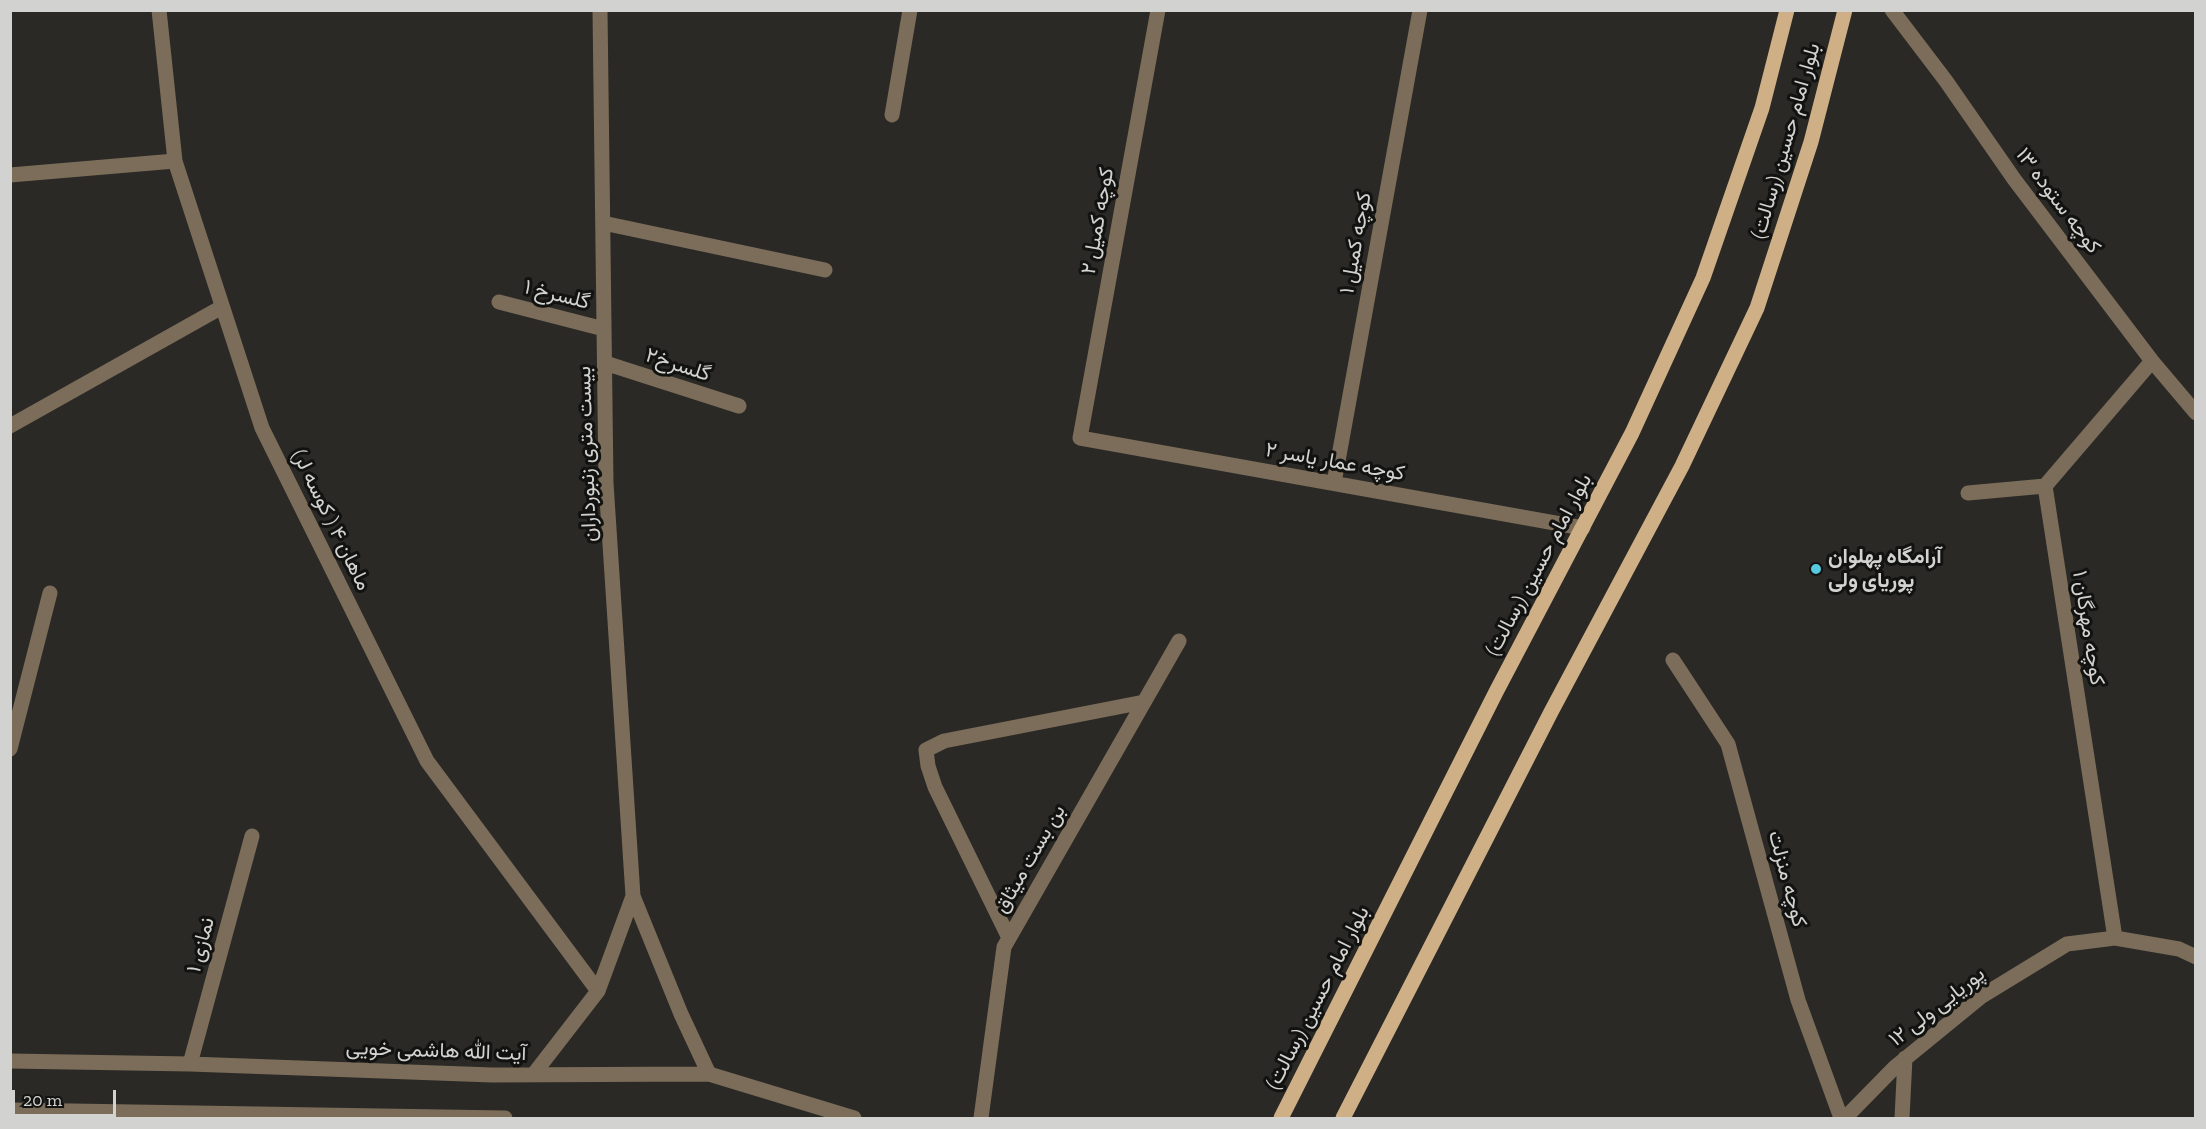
<!DOCTYPE html>
<html>
<head>
<meta charset="utf-8">
<style>
  body { margin:0 }
  #map { position:relative; width:2206px; height:1129px; overflow:hidden; background:#2a2926; font-family:"Zilla Slab",serif }
  canvas { display:block }
  .frame { position:absolute; inset:0; border:12px solid #d2d2d0; pointer-events:none }
  .scale { position:absolute; left:12px; top:1090px; width:104px; height:27px; box-sizing:border-box; border:3px solid #d2d2d0; border-top:0; padding-left:8px; font-size:18px; line-height:21px; white-space:nowrap; color:#d2d2d0; -webkit-text-stroke:4px #121210; paint-order:stroke }
</style>
</head>
<body>
<div id="map">
<canvas width="2206" height="1129"></canvas>
<div class="frame"></div>
<div class="scale">20 m</div>
</div>
<script>
const c = document.querySelector('canvas').getContext('2d');
c.lineJoin = 'round';
function shape(rows) {
  const path = new Path2D();
  for (const r of rows) {
    path.moveTo(r[0], r[1]);
    for (let i = 2; i < r.length; i += 2) path.lineTo(r[i], r[i + 1]);
  }
  return path;
}
function trace(path, color, width, dash) {
  c.strokeStyle = color;
  c.lineWidth = width;
  c.lineCap = dash ? 'butt' : 'round';
  c.setLineDash(dash || []);
  c.stroke(path);
}
function write(font, color, halo, rows, align = 'center') {
  c.font = font + ' "Zilla Slab",Vazirmatn,serif';
  c.lineWidth = 6;
  c.setLineDash([]);
  c.textBaseline = 'middle';
  c.strokeStyle = halo;
  c.fillStyle = color;
  for (const [text, x, y, turn = 0] of rows) {
    c.save();
    c.translate(x, y);
    c.rotate((+turn || 0) * Math.PI / 180);
    c.textAlign = isNaN(turn) ? turn : align;
    if (halo) c.strokeText(text, 0, 0);
    c.fillText(text, 0, 0);
    c.restore();
  }
}
const minor = shape([
  [159,10,175,161,262,428,427,761,598,991],
  [600,10,606,483,633,896,681,1014,709,1074],
  [1158,10,1080,438,1583,528],
  [1892,10,1946,81,2014,179,2152,361,2196,413],
  [892,115,910,10],
  [10,175,175,161],
  [603,223,825,270],
  [499,302,604,329],
  [605,363,739,406],
  [10,426,222,307],
  [1334,483,1420,10],
  [1968,493,2045,486],
  [1673,660,1728,744,1798,1000,1841,1118],
  [10,749,50,593],
  [1009,938,935,787,928,766,926,750,944,741,1144,702],
  [2115,938,2045,486,2152,361],
  [10,1061,190,1064,492,1075,709,1074,854,1118],
  [190,1064,252,836],
  [533,1075,598,991,633,896],
  [10,1110,505,1118],
  [981,1118,1004,947,1179,641],
  [1845,1118,1895,1067,1982,996,2067,944,2115,938,2179,949,2196,957],
  [1902,1118,1905,1058]
]);
const major = shape([
  [1281,1118,1496,692,1632,433,1703,278,1762,108,1787,10],
  [1343,1118,1551,712,1682,466,1757,308,1811,142,1845,10]
]);
const markers = [
  [1816,569,6,"#56c9e1"]
];
const streetNames = [
  ["بلوار امام حسین (رسالت)",1786,141,-74],
  ["کوچه ستوده ۱۳",2058,201,53],
  ["کوچه کمیل ۲",1098,221,-80],
  ["کوچه کمیل ۱",1356,243,-80],
  ["گلسرخ ۱",557,295,14],
  ["گلسرخ۲",678,365,18],
  ["بیست متری زنبورداران",587,454,-92],
  ["کوچه عمار یاسر ۲",1335,462,10],
  ["ماهان ۴ ( کوسه لر)",331,520,64],
  ["بلوار امام حسین (رسالت)",1539,565,-62],
  ["کوچه مهرگان ۱",2088,628,81],
  ["بن بست میثاق",1030,859,-60],
  ["کوچه منزلت",1787,879,75],
  ["نمازی ۱",201,945,-75],
  ["بلوار امام حسین (رسالت)",1318,998,-63],
  ["پوریایی ولی ۱۲",1937,1007,-38],
  ["آیت الله هاشمی خویی",436,1051,2]
];
const poiNames = [
  ["آرامگاه پهلوان",1828,557],
  ["پوریای ولی",1828,581]
];
trace(minor, '#7b6d59', 15);
trace(major, '#cfb086', 15);
for (const [x, y, r, color] of markers) {
  const dot = new Path2D();
  dot.arc(x, y, r, 0, 2 * Math.PI);
  c.fillStyle = color;
  c.fill(dot);
  trace(dot, '#121210', 2);
}
write('21px', '#d2d2d0', '#121210', streetNames);
write('bold 21px', '#d2d2d0', '#121210', poiNames, 'left');
</script>
</body>
</html>
